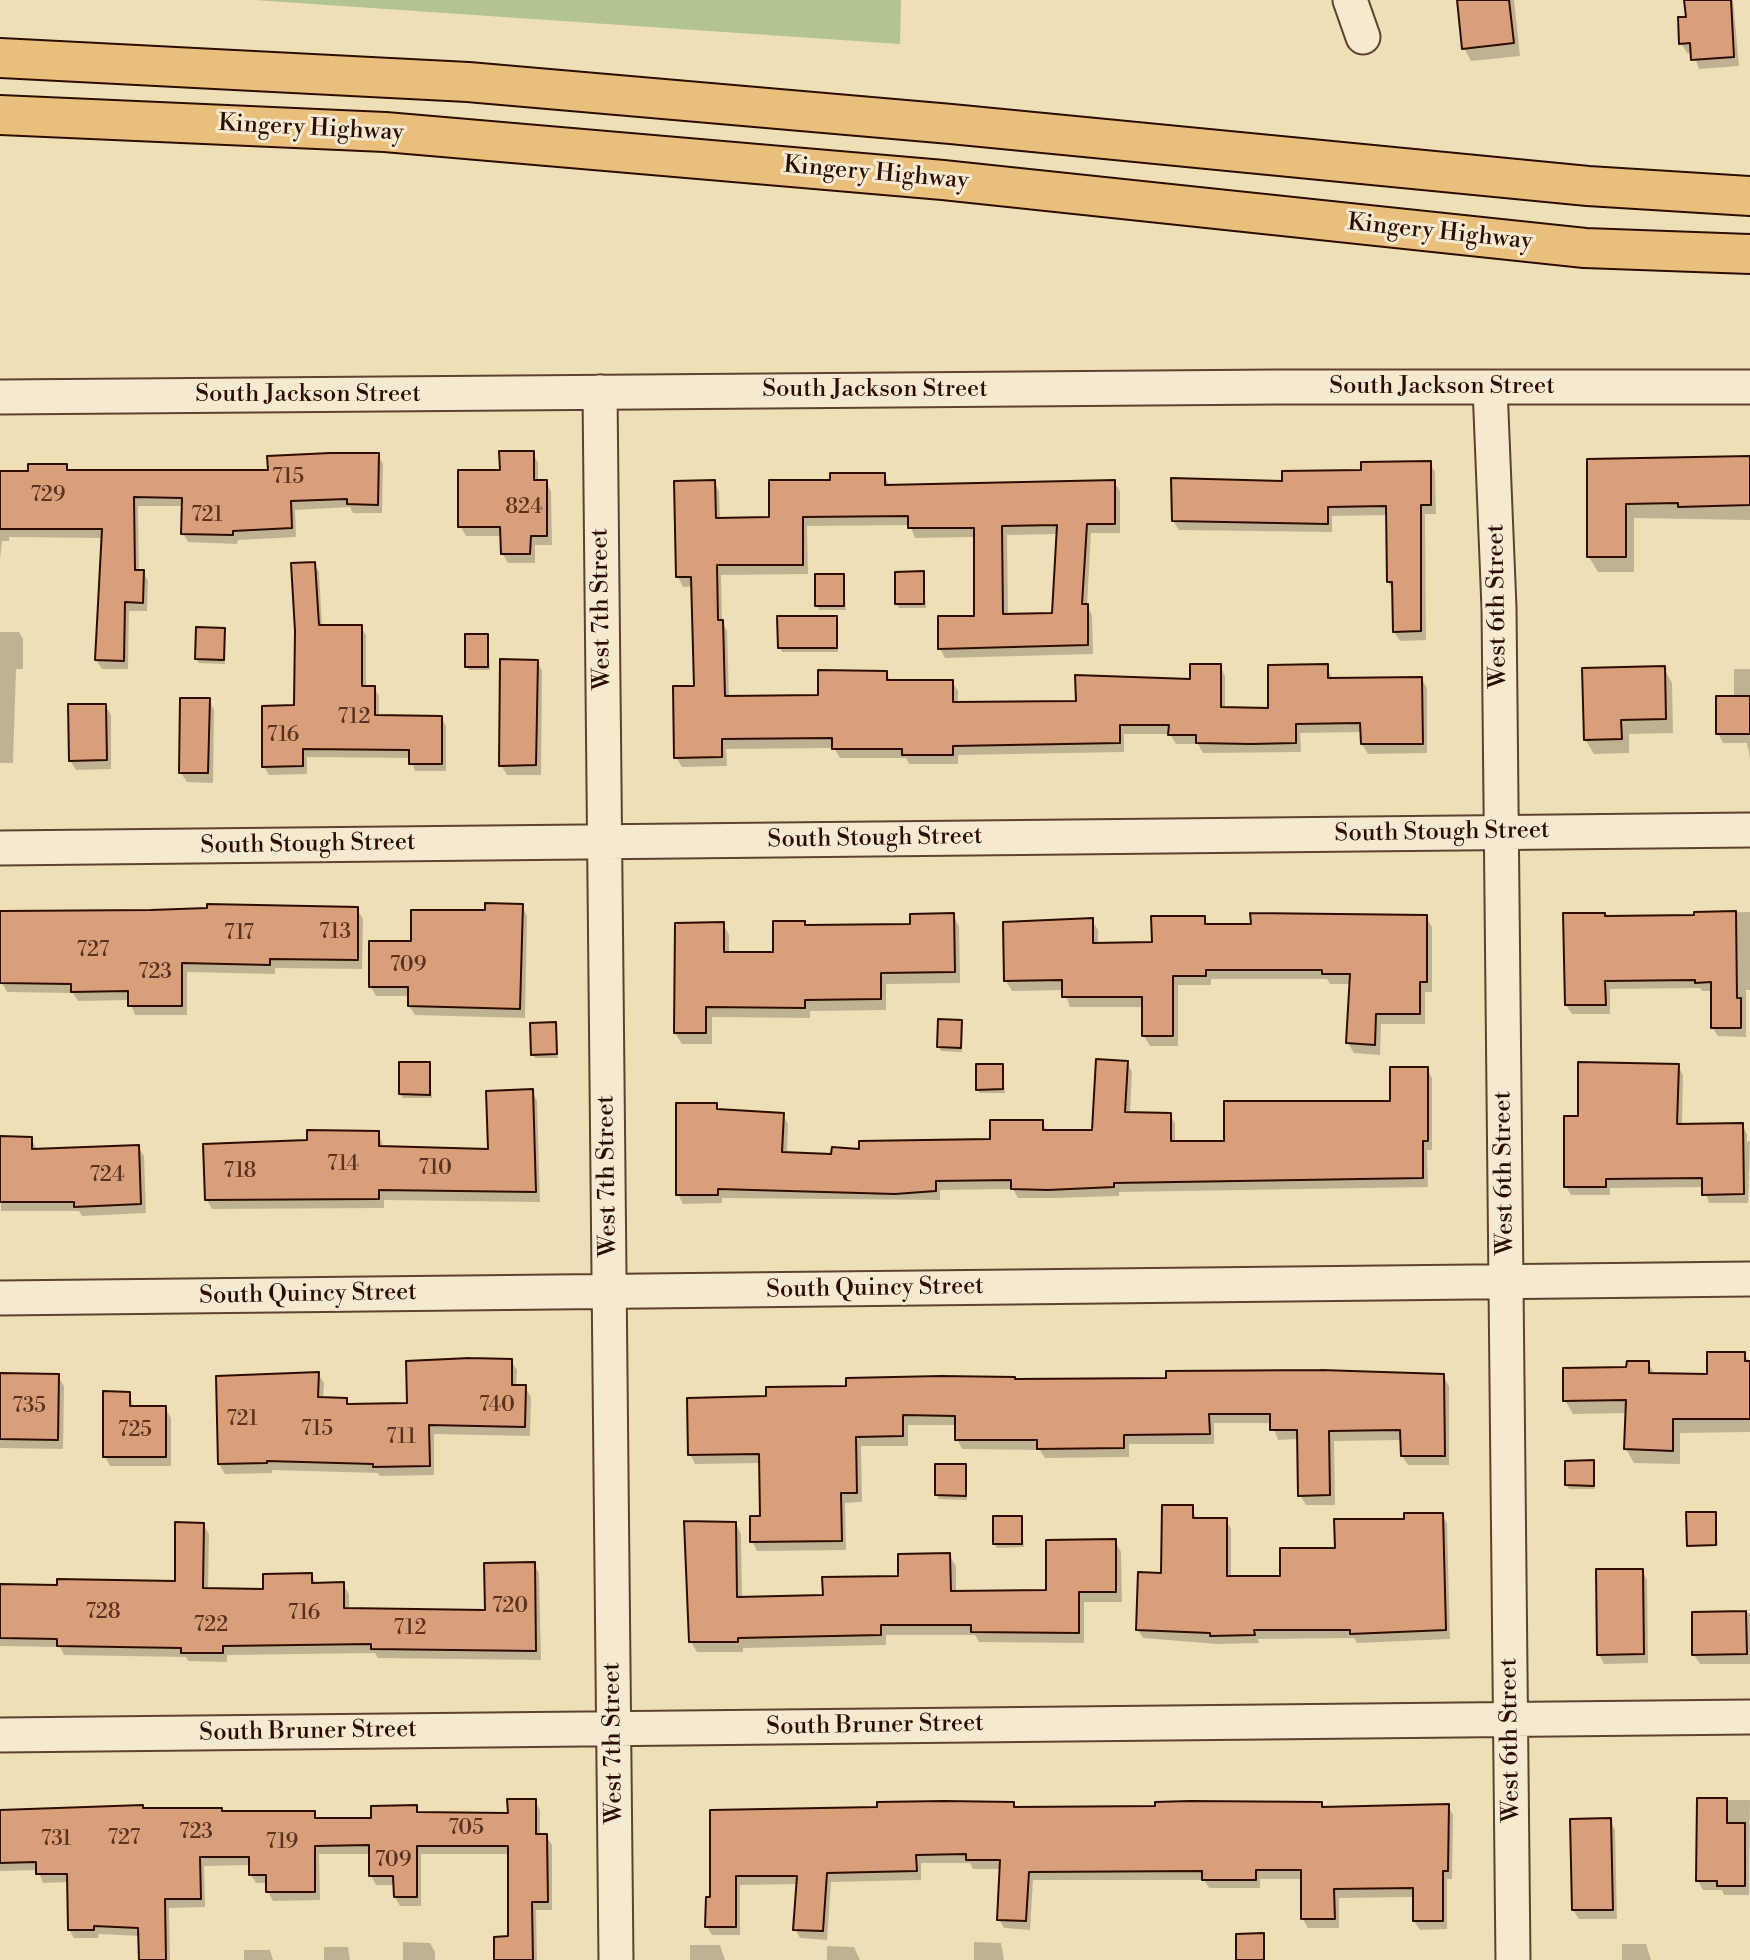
<!DOCTYPE html>
<html>
<head>
<meta charset="utf-8">
<style>
  body { margin:0 }
  canvas { display:block; background:#efdfb7 }
</style>
</head>
<body>
<canvas width="1750" height="1960"></canvas>
<script>
const c = document.querySelector('canvas').getContext('2d');
c.lineJoin = 'round';
function fillPath(path, color) {
  c.fillStyle = color;
  c.fill(path, 'evenodd');
}
function shape(rows) {
  const path = new Path2D();
  for (const r of rows) {
    path.moveTo(r[0], r[1]);
    for (let i = 2; i < r.length; i += 2) path.lineTo(r[i], r[i + 1]);
  }
  return path;
}
function trace(path, color, width, dash) {
  c.strokeStyle = color;
  c.lineWidth = width;
  c.lineCap = dash ? 'butt' : 'round';
  c.setLineDash(dash || []);
  c.stroke(path);
}
function write(font, color, halo, rows, align = 'center') {
  c.font = font + ' "Libre Bodoni",serif';
  c.lineWidth = 6;
  c.setLineDash([]);
  c.textBaseline = 'middle';
  c.strokeStyle = halo;
  c.fillStyle = color;
  for (const [text, x, y, turn = 0] of rows) {
    c.save();
    c.translate(x, y);
    c.rotate((+turn || 0) * Math.PI / 180);
    c.textAlign = isNaN(turn) ? turn : align;
    if (halo) c.strokeText(text, 0, 0);
    c.fillText(text, 0, 0);
    c.restore();
  }
}
const green = shape([
  [254,0,901,0,900,44]
]);
const shadow = shape([
  [1459,0,1514,0,1520,56,1471,61,1464,48],
  [1686,0,1733,0,1739,66,1699,69,1693,52,1687,53,1681,43,1688,18],
  [533,453,538,463,538,482,546,482,551,491,552,545,535,545,535,563,508,563,502,553,502,536,466,536,460,526,501,472],
  [378,455,383,464,382,513,353,513,350,507,295,510,296,537,238,540,237,544,188,542,183,533,183,506,138,506,139,572,143,572,148,581,147,611,129,611,128,669,102,669,96,660,103,538,9,537,9,541,2,541,0,559,0,473,30,473,66,465,70,472,269,471],
  [1750,458,1750,520,1634,518,1634,572,1598,572,1589,557,1589,461],
  [1430,463,1435,472,1436,514,1425,514,1426,640,1400,641,1394,632,1394,592,1388,582,1388,515,1332,516,1332,532,1179,530,1173,521,1283,482],
  [884,474,890,487,1114,482,1120,491,1120,533,1091,533,1087,606,1092,615,1093,654,945,658,940,648,976,618,976,537,915,538,910,525,807,526,808,574,721,575,722,621,727,631,729,697,820,697,886,673,891,682,952,681,958,691,958,704,1078,703,1192,681,1220,666,1225,676,1225,709,1270,710,1327,666,1332,679,1421,678,1427,688,1427,753,1368,754,1362,744,1362,732,1300,733,1301,752,1203,753,1198,744,1176,744,1170,734,1124,734,1124,752,958,755,958,764,909,764,906,758,840,758,834,748,726,749,727,766,682,767,676,757,696,688,693,586,683,587,678,577,714,482,719,491,720,519,771,519,832,482],
  [1058,534,1054,615,1008,615,1007,535],
  [314,564,319,572,322,627,361,627,366,635,366,687,374,687,379,696,379,716,441,717,446,726,446,771,415,771,411,758,307,757,307,774,269,775,264,767,296,707],
  [923,573,926,608,899,608,897,604],
  [843,575,846,610,819,610,817,606],
  [836,617,838,652,782,652,780,648],
  [224,630,225,664,199,663,196,659],
  [0,632,19,632,23,639,23,669,16,669,13,763,0,763],
  [487,635,490,670,469,670,467,666],
  [537,661,542,671,541,775,507,775,501,765],
  [1664,668,1672,683,1673,733,1629,734,1629,753,1594,754,1585,739],
  [1734,669,1750,669,1750,759,1747,743,1723,743,1718,733,1734,698],
  [209,700,214,710,213,783,187,782,181,773],
  [105,705,111,715,111,769,76,770,70,760],
  [522,906,527,916,525,1018,415,1015,409,1006,409,996,376,996,371,987,412,943,487,912],
  [357,909,363,919,362,969,275,968,275,974,187,972,187,1015,135,1015,129,1000,78,1001,73,993,7,992,2,983,0,912],
  [1750,912,1750,990,1746,990,1746,1037,1718,1036,1712,1027,1713,991,1702,991,1700,988,1610,989,1610,1014,1572,1014,1566,1005,1606,918,1696,917,1696,913],
  [953,915,959,926,960,983,886,984,886,1010,810,1011,810,1018,712,1017,712,1044,682,1044,675,1033,723,924,729,935,729,953,775,953,804,923,806,926,912,925],
  [1426,917,1432,927,1432,992,1425,992,1425,1024,1381,1024,1380,1055,1354,1053,1348,1043,1351,984,1330,984,1327,979,1211,979,1211,985,1178,985,1178,1046,1150,1046,1144,1036,1144,1007,1070,1007,1064,990,1012,991,1006,981,1092,920,1098,930,1098,945,1153,944,1204,918,1209,926],
  [961,1022,962,1052,941,1051,939,1047],
  [555,1024,558,1058,535,1058,533,1054],
  [1127,1063,1132,1072,1130,1114,1170,1114,1175,1124,1175,1143,1226,1143,1392,1103,1427,1069,1432,1078,1432,1150,1427,1150,1428,1187,1119,1192,1119,1196,1054,1198,1018,1198,1013,1189,940,1190,940,1200,722,1198,722,1203,683,1204,678,1194,716,1105,720,1111,783,1115,788,1124,787,1154,833,1156,860,1150,992,1140,1042,1122,1048,1132,1093,1132],
  [429,1064,432,1098,403,1098,400,1094],
  [1002,1066,1005,1093,980,1093,977,1089],
  [1678,1066,1683,1075,1682,1126,1742,1125,1747,1134,1747,1142,1750,1141,1748,1203,1709,1203,1704,1187,1610,1188,1610,1195,1571,1195,1566,1187,1580,1118],
  [532,1091,537,1101,540,1202,384,1200,384,1208,212,1209,207,1200,309,1141,378,1132,384,1148,490,1150],
  [0,1138,31,1138,37,1150,138,1147,144,1156,146,1213,82,1216,79,1211,1,1211],
  [1744,1354,1750,1363,1750,1432,1680,1433,1680,1464,1634,1463,1626,1449,1627,1413,1573,1414,1565,1400,1628,1369,1648,1363,1655,1374,1709,1375],
  [511,1361,517,1370,516,1387,525,1387,531,1397,530,1436,434,1434,434,1475,380,1476,378,1473,272,1470,272,1473,225,1474,219,1464,318,1374,324,1383,323,1399,346,1400,350,1406,409,1404],
  [0,1375,58,1376,64,1386,63,1449,0,1448],
  [1443,1376,1449,1386,1449,1465,1408,1465,1402,1456,1402,1440,1334,1441,1335,1505,1306,1505,1300,1495,1299,1439,1278,1440,1272,1423,1214,1423,1214,1444,1129,1444,1129,1457,1045,1458,1040,1450,962,1449,957,1439,957,1425,908,1425,908,1446,861,1446,862,1502,845,1503,846,1550,757,1551,752,1541,762,1518,761,1463,695,1464,690,1454,768,1398,1015,1381],
  [129,1393,134,1408,165,1408,171,1418,171,1466,110,1466,105,1456],
  [1593,1462,1595,1489,1569,1489,1567,1485],
  [965,1466,967,1500,939,1499,937,1495],
  [1192,1507,1197,1520,1226,1520,1231,1529,1231,1578,1282,1578,1406,1520,1442,1515,1447,1523,1450,1639,1357,1643,1354,1638,1258,1639,1259,1643,1217,1644,1143,1638,1138,1630],
  [1715,1514,1718,1545,1691,1546],
  [1021,1517,1024,1547,997,1548,994,1544],
  [735,1523,741,1534,742,1598,825,1597,900,1578,949,1555,956,1566,956,1592,1047,1592,1115,1541,1121,1552,1122,1602,1084,1602,1084,1643,979,1642,975,1635,886,1635,886,1645,743,1648,743,1652,697,1652,691,1642],
  [203,1524,209,1534,208,1590,265,1590,311,1575,317,1585,343,1584,349,1594,349,1609,487,1612,534,1564,539,1573,541,1660,378,1658,375,1653,227,1655,227,1662,188,1661,186,1657,64,1655,60,1647,0,1646,0,1585,177,1582],
  [1642,1570,1647,1580,1648,1663,1604,1664,1599,1654],
  [1750,1613,1750,1664,1700,1664,1694,1655,1693,1614],
  [1698,1800,1750,1800,1749,1895,1724,1895,1722,1890,1703,1890,1698,1881],
  [535,1801,540,1810,540,1836,546,1836,552,1845,552,1910,536,1910,537,1960,496,1960,509,1938,509,1854,421,1854,421,1906,400,1906,395,1897,395,1885,376,1885,371,1876,371,1854,319,1854,320,1900,273,1901,268,1892,268,1883,256,1883,251,1875,251,1865,204,1866,205,1907,169,1908,170,1960,141,1960,140,1936,99,1934,98,1938,74,1938,69,1929,69,1882,43,1883,38,1870,0,1871,0,1811,314,1813,318,1820,373,1820,416,1807,420,1814,509,1814],
  [1013,1804,1015,1809,1321,1804,1324,1809,1448,1806,1453,1815,1452,1879,1447,1879,1447,1929,1420,1930,1414,1921,1414,1897,1339,1898,1339,1928,1308,1928,1303,1919,1303,1879,1260,1879,1260,1888,1209,1888,1204,1880,1033,1880,1030,1930,1004,1928,999,1919,1001,1869,973,1869,970,1863,921,1863,921,1880,831,1882,827,1940,800,1938,795,1929,798,1884,740,1885,740,1935,712,1935,707,1927,712,1899,711,1812],
  [1610,1820,1615,1830,1617,1919,1579,1919,1573,1910],
  [1263,1935,1265,1960,1238,1960],
  [403,1942,430,1943,435,1952,435,1960,403,1960],
  [974,1942,1001,1943,1004,1960,974,1960],
  [1622,1944,1646,1944,1651,1960,1622,1960],
  [690,1945,720,1945,725,1960,690,1960],
  [827,1946,854,1947,860,1960,827,1960],
  [324,1947,348,1947,350,1960,324,1960],
  [244,1950,270,1950,273,1960,244,1960]
]);
const building = shape([
  [1457,0,1509,0,1514,43,1462,49,1457,0],
  [1684,0,1731,0,1734,57,1691,60,1690,43,1679,44,1678,17,1686,17,1684,0],
  [499,451,534,451,534,480,547,480,547,536,531,536,530,554,501,554,500,527,458,527,458,470,500,470,499,451],
  [330,453,379,453,378,505,347,504,347,499,291,501,292,528,233,531,233,535,181,534,182,498,134,497,135,570,144,570,143,603,125,602,124,661,95,660,102,529,0,529,0,471,28,471,28,464,67,464,67,470,268,470,267,456,330,453],
  [1750,456,1750,505,1678,507,1678,503,1626,504,1626,557,1587,557,1587,459,1750,456],
  [1431,461,1431,505,1421,505,1421,631,1393,632,1392,582,1387,582,1386,506,1328,507,1328,524,1172,521,1171,478,1282,481,1282,471,1361,470,1361,462,1431,461],
  [830,473,885,473,885,485,1115,480,1115,524,1087,524,1082,604,1088,604,1088,645,938,649,938,616,974,616,974,528,908,528,908,516,803,517,803,565,717,565,718,620,723,620,725,696,818,695,818,670,887,671,887,680,953,680,953,702,1076,701,1075,675,1190,679,1190,664,1221,664,1221,707,1268,708,1268,665,1328,664,1328,678,1422,677,1423,744,1361,744,1360,723,1296,724,1296,743,1251,744,1196,743,1196,735,1168,735,1169,725,1120,725,1120,743,953,746,953,755,902,755,902,749,832,749,832,738,722,739,722,757,674,758,673,686,694,686,691,577,676,577,674,481,715,480,716,518,769,517,769,480,830,480,830,473],
  [1057,525,1052,613,1003,614,1002,526,1057,525],
  [315,562,319,625,362,625,362,686,375,686,375,715,442,716,442,764,409,764,409,750,303,749,303,766,262,767,262,706,294,705,295,631,291,563,315,562],
  [924,571,924,604,895,604,895,572,924,571],
  [815,574,844,574,844,606,815,606,815,574],
  [777,616,837,616,837,648,778,648,777,616],
  [196,627,225,628,224,660,195,659,196,627],
  [465,634,488,634,488,667,465,667,465,634],
  [500,659,538,660,536,765,499,766,500,659],
  [1665,666,1666,719,1621,720,1622,739,1584,740,1582,668,1665,666],
  [1716,696,1750,696,1750,734,1716,734,1716,696],
  [180,698,210,698,208,773,179,773,180,698],
  [68,704,106,704,107,760,69,761,68,704],
  [485,903,523,904,520,1009,408,1006,408,987,369,987,369,941,411,941,411,910,485,910,485,903],
  [207,904,358,907,358,960,270,959,270,965,182,963,182,1006,128,1006,128,991,71,992,71,984,0,983,0,911,151,910,207,908,207,904],
  [1736,911,1737,998,1741,998,1741,1028,1711,1028,1711,982,1695,983,1695,980,1605,981,1606,1005,1565,1005,1563,913,1605,913,1605,916,1694,915,1694,912,1736,911],
  [954,913,955,972,881,973,881,999,805,1000,805,1008,706,1007,706,1033,674,1033,675,923,724,922,724,952,773,952,773,921,805,921,805,925,910,924,910,914,954,913],
  [1250,913,1427,915,1427,982,1420,982,1420,1014,1376,1014,1375,1045,1346,1043,1350,974,1322,974,1322,970,1206,970,1206,976,1173,976,1173,1036,1142,1036,1142,997,1062,997,1062,980,1004,981,1003,922,1093,918,1093,943,1152,942,1151,916,1205,916,1205,924,1251,924,1250,913],
  [938,1019,962,1020,961,1048,937,1047,938,1019],
  [556,1022,557,1054,531,1055,530,1023,556,1022],
  [1096,1059,1128,1061,1125,1112,1171,1113,1171,1141,1224,1141,1224,1101,1390,1101,1390,1067,1428,1067,1428,1141,1423,1141,1423,1178,1114,1183,1114,1187,1048,1190,1011,1189,1011,1180,936,1181,936,1191,895,1194,718,1189,718,1195,676,1195,676,1103,717,1103,717,1109,784,1113,782,1152,831,1154,832,1147,859,1149,859,1141,990,1139,990,1120,1043,1120,1043,1130,1092,1130,1096,1059],
  [399,1062,430,1062,430,1095,399,1094,399,1062],
  [1578,1062,1679,1064,1677,1124,1743,1123,1744,1194,1702,1195,1702,1178,1606,1179,1606,1187,1564,1187,1564,1116,1578,1116,1578,1062],
  [976,1064,1003,1064,1003,1089,976,1090,976,1064],
  [533,1089,536,1192,379,1190,379,1199,205,1200,203,1144,307,1140,307,1130,379,1131,379,1146,488,1149,486,1091,533,1089],
  [0,1136,32,1137,32,1149,139,1145,141,1204,74,1207,74,1202,0,1202,0,1136],
  [1707,1352,1745,1352,1745,1361,1750,1361,1750,1419,1673,1419,1673,1451,1624,1449,1626,1400,1563,1401,1563,1368,1626,1367,1627,1361,1649,1361,1649,1373,1707,1374,1707,1352],
  [470,1358,512,1359,512,1385,526,1385,525,1427,429,1425,430,1466,373,1467,373,1464,267,1461,267,1463,218,1464,216,1376,319,1372,318,1397,347,1398,347,1404,407,1403,406,1361,470,1358],
  [1321,1370,1444,1374,1445,1456,1401,1456,1400,1430,1329,1431,1330,1495,1298,1496,1297,1430,1270,1430,1270,1414,1209,1414,1210,1434,1124,1435,1124,1448,1037,1449,1037,1440,955,1440,955,1416,903,1415,903,1436,856,1437,857,1493,841,1493,842,1541,750,1542,750,1516,760,1516,759,1454,688,1455,687,1398,766,1396,766,1387,846,1386,846,1378,941,1376,1015,1377,1015,1379,1166,1378,1166,1371,1321,1370],
  [0,1373,59,1374,58,1440,0,1439,0,1373],
  [103,1391,130,1392,130,1406,166,1406,166,1457,103,1457,103,1391],
  [1594,1460,1594,1486,1565,1485,1565,1461,1594,1460],
  [935,1464,966,1464,966,1496,935,1495,935,1464],
  [1162,1505,1193,1505,1193,1518,1227,1518,1227,1576,1280,1576,1280,1548,1335,1548,1334,1519,1404,1519,1404,1513,1443,1513,1446,1630,1350,1634,1350,1630,1254,1630,1255,1635,1210,1636,1210,1633,1136,1630,1138,1572,1161,1573,1162,1505],
  [1686,1512,1716,1512,1716,1545,1687,1546,1686,1512],
  [993,1516,1022,1516,1022,1544,993,1544,993,1516],
  [684,1521,736,1522,737,1597,823,1595,822,1577,898,1576,898,1554,950,1553,951,1591,1046,1590,1046,1540,1116,1539,1116,1592,1079,1592,1079,1633,971,1632,971,1625,881,1625,881,1635,738,1638,738,1642,689,1642,684,1521],
  [175,1522,204,1523,203,1588,263,1589,263,1574,312,1573,312,1583,344,1582,344,1608,485,1610,484,1563,535,1562,536,1651,371,1649,371,1644,223,1646,223,1653,181,1653,181,1648,57,1646,57,1639,0,1638,0,1584,57,1585,57,1579,175,1581,175,1522],
  [1596,1569,1643,1569,1644,1654,1597,1655,1596,1569],
  [1746,1611,1747,1654,1692,1655,1692,1612,1746,1611],
  [1697,1798,1727,1798,1727,1823,1745,1823,1745,1886,1717,1886,1717,1881,1696,1881,1697,1798],
  [507,1799,536,1799,536,1834,547,1834,548,1902,532,1902,533,1960,494,1960,494,1937,508,1936,508,1846,417,1846,417,1897,394,1897,393,1876,369,1876,369,1845,315,1846,315,1892,266,1892,266,1875,249,1875,249,1857,200,1857,201,1899,165,1899,166,1960,139,1960,138,1928,94,1926,94,1930,68,1930,67,1874,36,1874,36,1862,0,1863,0,1810,143,1805,143,1808,222,1808,222,1811,315,1811,315,1818,371,1818,371,1806,417,1805,417,1812,508,1813,507,1799],
  [944,1801,1014,1802,1014,1807,1155,1806,1155,1802,1190,1801,1322,1802,1322,1807,1449,1804,1448,1871,1443,1871,1443,1921,1413,1921,1413,1888,1334,1889,1335,1919,1301,1919,1301,1870,1256,1870,1256,1880,1202,1880,1202,1871,1029,1872,1026,1921,997,1920,1000,1860,966,1860,966,1854,916,1855,917,1871,827,1873,823,1931,793,1930,797,1876,736,1876,736,1927,705,1927,706,1897,710,1897,710,1810,877,1807,877,1802,944,1801],
  [1611,1818,1613,1910,1572,1910,1570,1819,1611,1818],
  [1264,1933,1264,1960,1236,1960,1236,1934,1264,1933]
]);
const minor = shape([
  [1350,0,1363,37],
  [1490,387,1499,608,1513,1960],
  [600,392,616,1960],
  [0,397,1277,387,1750,387],
  [0,848,1750,830],
  [0,1298,1750,1279],
  [0,1735,1750,1717]
]);
const highway = shape([
  [0,58,468,82,951,124,1588,186,1750,196],
  [0,115,385,132,943,180,1585,248,1750,254]
]);
const numberNames = [
  ["715",288,478],
  ["729",48,496],
  ["824",524,508],
  ["721",207,516],
  ["712",354,718],
  ["716",283,736],
  ["713",335,933],
  ["717",239,934],
  ["727",93,951],
  ["709",408,966],
  ["723",155,973],
  ["714",343,1165],
  ["710",435,1169],
  ["718",240,1172],
  ["724",107,1176],
  ["740",497,1406],
  ["735",29,1407],
  ["721",242,1420],
  ["715",317,1430],
  ["725",135,1431],
  ["711",401,1438],
  ["720",510,1607],
  ["728",103,1613],
  ["716",304,1614],
  ["722",211,1626],
  ["712",410,1629],
  ["705",466,1829],
  ["723",196,1833],
  ["727",124,1839],
  ["731",56,1840],
  ["719",282,1843],
  ["709",393,1861]
];
const streetNames = [
  ["Kingery Highway",311,129,3],
  ["Kingery Highway",876,174,5],
  ["Kingery Highway",1440,233,6],
  ["South Jackson Street",1442,387],
  ["South Jackson Street",875,390],
  ["South Jackson Street",308,395],
  ["West 6th Street",1498,606,-91],
  ["West 7th Street",602,609,-91],
  ["South Stough Street",1442,833,-1],
  ["South Stough Street",875,839,-1],
  ["South Stough Street",308,845,-1],
  ["West 6th Street",1505,1173,-91],
  ["West 7th Street",608,1176,-91],
  ["South Quincy Street",875,1289,-1],
  ["South Quincy Street",308,1295,-1],
  ["South Bruner Street",875,1726,-1],
  ["South Bruner Street",308,1732,-1],
  ["West 6th Street",1511,1740,-91],
  ["West 7th Street",614,1743,-91]
];
fillPath(green, '#b4c392');
fillPath(shadow, '#0003');
fillPath(building, '#d99f7b');
trace(building, '#2d0c01', 2);
trace(minor, '#5e412e', 37);
trace(highway, '#2d0c01', 42);
trace(minor, '#f5ead0', 33);
trace(highway, '#e8c07c', 38);
write('21px', '#583120', null, numberNames);
write('24px', '#2d0c01', '#f5ead0', streetNames);
</script>
</body>
</html>
